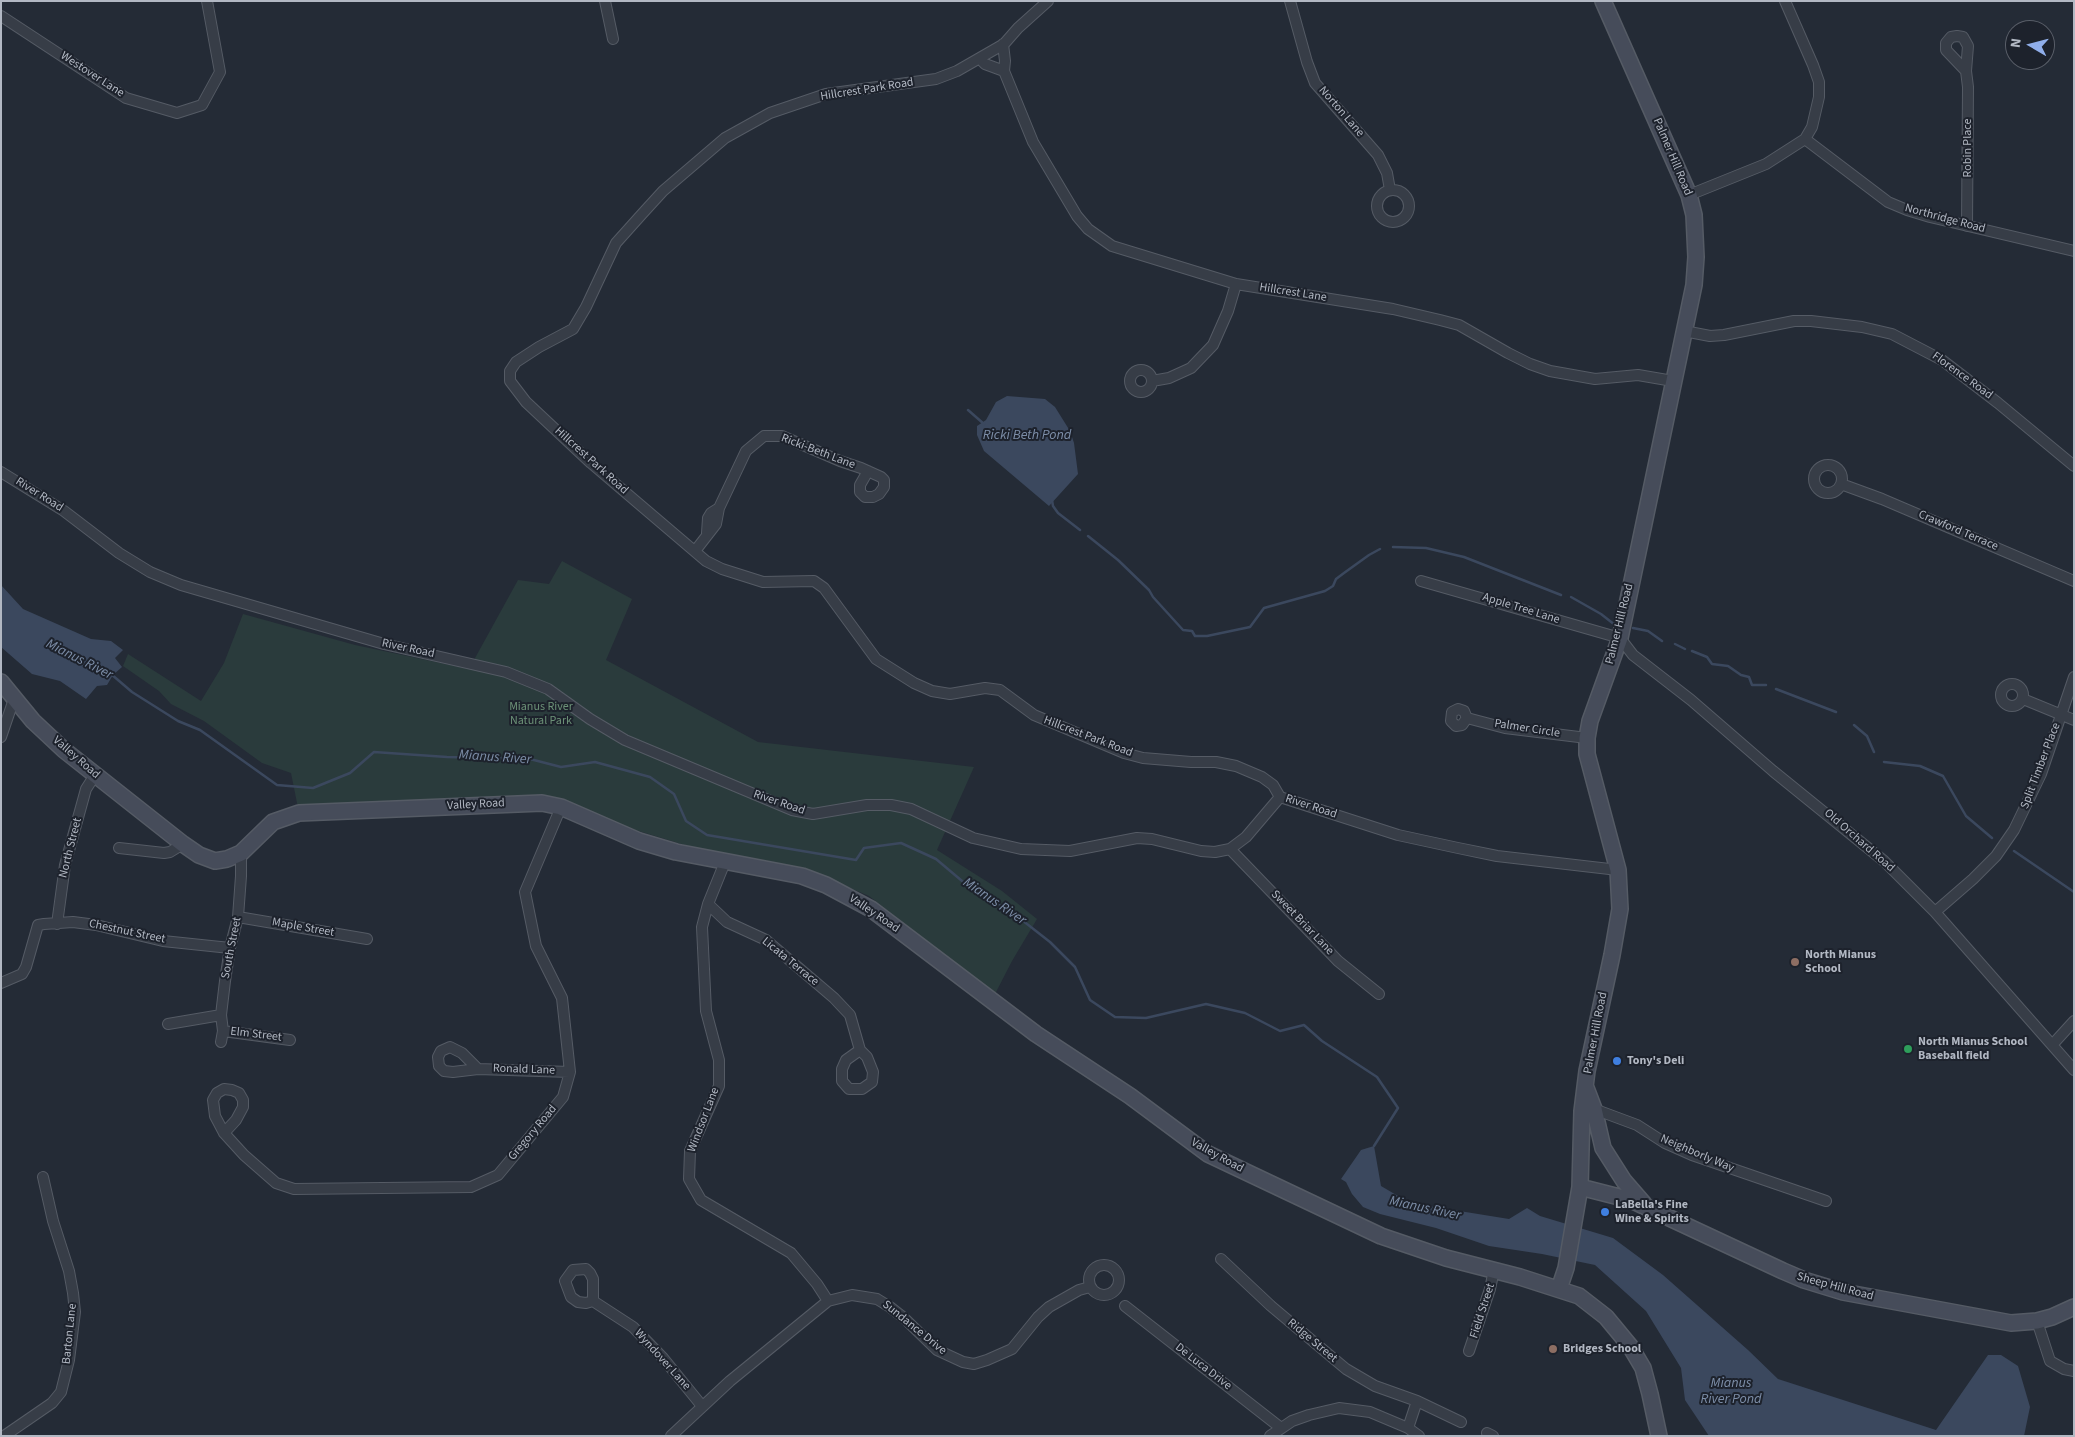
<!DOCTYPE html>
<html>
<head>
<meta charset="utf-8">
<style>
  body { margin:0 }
  #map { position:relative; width:2075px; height:1437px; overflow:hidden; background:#242b36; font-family:"Source Sans 3",sans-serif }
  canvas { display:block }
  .frame { position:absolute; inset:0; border:2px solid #b2b8c3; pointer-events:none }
  .north { position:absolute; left:2005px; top:20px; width:50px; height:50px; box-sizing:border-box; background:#1d222c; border:1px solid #595e68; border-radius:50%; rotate:278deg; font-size:14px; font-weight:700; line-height:20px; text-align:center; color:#b2b8c3 }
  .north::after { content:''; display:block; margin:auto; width:18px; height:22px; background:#90aeea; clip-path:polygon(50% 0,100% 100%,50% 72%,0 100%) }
</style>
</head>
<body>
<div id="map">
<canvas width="2075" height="1437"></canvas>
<div class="frame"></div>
<div class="north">N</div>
</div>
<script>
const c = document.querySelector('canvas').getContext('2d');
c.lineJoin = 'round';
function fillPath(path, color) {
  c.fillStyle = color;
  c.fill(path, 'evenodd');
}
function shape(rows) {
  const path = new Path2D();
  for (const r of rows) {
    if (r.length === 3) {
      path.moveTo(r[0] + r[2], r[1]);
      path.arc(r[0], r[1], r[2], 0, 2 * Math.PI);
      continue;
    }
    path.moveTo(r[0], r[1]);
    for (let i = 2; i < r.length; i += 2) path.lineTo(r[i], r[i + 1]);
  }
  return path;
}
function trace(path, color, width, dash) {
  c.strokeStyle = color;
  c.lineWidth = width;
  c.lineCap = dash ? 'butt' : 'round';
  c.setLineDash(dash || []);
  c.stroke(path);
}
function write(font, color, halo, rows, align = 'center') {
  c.font = font + ' "Source Sans 3",sans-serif';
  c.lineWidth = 4;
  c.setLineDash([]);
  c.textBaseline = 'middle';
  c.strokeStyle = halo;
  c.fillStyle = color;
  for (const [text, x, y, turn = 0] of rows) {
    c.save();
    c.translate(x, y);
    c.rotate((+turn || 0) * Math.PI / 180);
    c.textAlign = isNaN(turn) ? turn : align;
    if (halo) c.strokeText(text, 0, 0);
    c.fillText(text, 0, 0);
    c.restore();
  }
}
const green = shape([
  [562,561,632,599,606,660,758,742,974,767,937,850,1002,891,1037,919,1012,961,995,994,869,896,810,871,769,861,718,855,622,826,562,799,515,798,298,808,291,773,262,763,204,721,171,704,159,691,123,666,128,654,201,701,224,663,243,614,355,645,469,669,518,580,549,584]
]);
const water = shape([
  [1007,396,1045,399,1055,407,1070,431,1074,443,1078,474,1049,506,984,451,977,435,977,426,986,420,996,402],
  [1,585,23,609,91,639,111,641,123,650,115,658,122,667,113,675,107,685,97,686,86,699,60,681,32,674,1,647],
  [1374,1146,1381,1186,1410,1203,1509,1219,1527,1208,1540,1216,1613,1238,1663,1275,1748,1350,1778,1379,1936,1430,1988,1355,2001,1355,2018,1366,2030,1407,2024,1436,1709,1436,1685,1400,1681,1368,1646,1311,1595,1265,1542,1254,1489,1246,1436,1228,1380,1214,1363,1207,1352,1194,1346,1182,1341,1179,1361,1150]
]);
const stream = shape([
  [968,410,984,424],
  [1052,500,1053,506,1058,513,1080,530],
  [1088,536,1118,560,1149,590,1153,597,1183,630,1192,631,1195,636,1207,636,1250,627,1264,608,1325,591,1333,586,1336,579,1344,573,1369,555,1380,549],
  [1393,547,1426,548,1464,557,1561,595],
  [1571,597,1601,614,1615,625],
  [1633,628,1648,631,1662,641],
  [1675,644,1685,649],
  [1692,651,1707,657,1712,664,1728,666,1741,675,1749,677,1752,685,1766,685],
  [111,674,132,692,178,721,200,730,277,785,313,788,350,773,374,752,447,757,530,759,561,767,595,762,650,777,674,794,686,821,707,835,856,860,864,848,901,843,936,859,968,886,1013,913,1050,942,1075,967,1090,1000,1115,1017,1146,1018,1206,1004,1245,1013,1280,1031,1304,1025,1322,1041,1377,1077,1398,1108,1374,1146],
  [1776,689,1836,712],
  [1854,725,1867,736,1874,752],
  [1884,762,1920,766,1943,776,1966,816,1992,838],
  [2014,851,2074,892]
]);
const street = shape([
  [605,1,613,39],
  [1048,1,1018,28,1004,44,957,71,936,79,826,94,770,113,725,138,663,191,642,214,616,243,586,307,573,329,539,347,516,362,510,371,510,381,526,402,591,463,706,561,722,569,763,582,814,581,824,588,876,659,914,683,932,691,950,694,985,688,1000,690,1034,715,1124,753,1143,758,1191,762,1216,762,1236,766,1262,777,1273,785,1280,797],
  [1290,1,1307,62,1315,83,1378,155,1387,173,1390,190],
  [1,16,126,98,177,113,202,105,220,72,207,1],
  [1003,44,1005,61,1004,71,1033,142,1077,216,1088,229,1112,246,1236,284,1393,309,1440,320,1459,325,1508,353,1530,364,1550,371,1595,379,1638,375,1673,381],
  [980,59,985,64,1004,71],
  [1966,71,1946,50,1946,43,1951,37,1957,36,1963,37,1968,46,1966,71,1968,87,1967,226],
  [1805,139,1888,202,1907,210,1930,217,2074,251],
  [1393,206,16],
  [1689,195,1766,164,1805,139,1812,127,1819,97,1819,82,1813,65,1785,1],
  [1684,331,1710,336,1724,335,1794,321,1811,321,1862,327,1892,334,1942,360,1998,403,2074,466],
  [1141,381,11],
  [1152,381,1169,378,1191,368,1213,345,1228,311,1236,284],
  [1828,479,14],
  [1,472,64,511,119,553,150,572,181,585,384,644,506,672,548,689,590,719,625,740,792,810,813,814,867,805,891,805,911,809,973,838,1021,849,1070,851,1137,838,1152,839,1201,851,1215,852,1230,849,1246,837,1280,797],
  [1841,484,1882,499,2074,581],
  [707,533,708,518,711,513,719,508],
  [695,551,716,524,719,508,746,451,764,436,782,436,840,461,861,468,881,477,884,480,884,487,879,494,873,497,865,497,860,492,860,485,868,471],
  [1421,581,1620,638,1633,655,1691,700,1773,771,1884,861,1935,912,2074,1070],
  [2012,695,11],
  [2023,699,2074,720],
  [1467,718,1464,711,1458,709,1452,712,1451,721,1456,726,1462,725,1467,718,1505,728,1587,738],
  [1,737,14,699],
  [1280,797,1398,835,1458,848,1497,856,1618,870],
  [119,848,164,853,170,852,183,844],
  [1230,849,1338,961,1379,994],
  [725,862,708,904,727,922,766,940,834,998,850,1015,860,1050,867,1057,873,1072,872,1082,862,1089,849,1089,842,1081,842,1069,846,1060,860,1050],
  [708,904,702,927,706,1011,719,1060,719,1086,690,1151,689,1179,701,1200,791,1253,817,1284,828,1301],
  [1935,912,1973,879,1996,856,2014,830,2041,774,2074,677],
  [238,917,367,939],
  [57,924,65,865,86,789,95,775],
  [1,983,22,974,26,967,38,925,44,924,73,922,96,925,163,941,230,948],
  [168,1024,221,1015],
  [223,1031,290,1040],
  [221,1042,223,1031,221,1015,225,981,230,948,238,917,241,876,241,853],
  [2053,1044,2074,1021],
  [478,1069,462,1053,450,1047,441,1051,438,1057,439,1066,444,1071,453,1072,478,1069,570,1072],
  [1594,1109,1637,1125,1665,1143,1692,1155,1826,1201],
  [224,1133,236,1120,243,1107,243,1100,239,1093,232,1090,224,1089,217,1093,213,1100,215,1116,224,1133,244,1155,276,1183,294,1189,471,1187,498,1175,563,1097,570,1072,562,998,536,946,525,892,561,807],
  [1221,1259,1271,1306,1346,1369,1375,1386,1417,1401,1461,1422],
  [1104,1280,15],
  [593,1301,593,1279,590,1273,586,1269,573,1270,565,1281,571,1297,578,1302,586,1303,593,1301,633,1327,663,1358,702,1406],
  [1125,1306,1281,1428],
  [2037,1321,2050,1361,2064,1369,2074,1371],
  [1469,1351,1490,1289,1494,1270],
  [1408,1428,1417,1401],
  [1487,1433,1493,1436],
  [4,1436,52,1403,61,1392,69,1360,75,1312,73,1293,69,1271,53,1221,43,1177],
  [671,1436,730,1381,828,1301,852,1295,877,1299,890,1307,904,1318,937,1350,963,1362,974,1364,987,1360,1012,1349,1038,1317,1049,1307,1079,1290,1090,1287],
  [1270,1436,1292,1421,1309,1415,1339,1408,1370,1412,1408,1428,1419,1436]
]);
const secondary = shape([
  [1,682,33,721,64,750,183,844,199,855,215,861,227,859,241,853,273,822,299,813,542,803,561,807,639,841,676,852,802,876,826,885,871,909,1036,1034,1130,1096,1208,1154,1381,1236,1446,1258,1520,1277,1579,1296,1606,1317,1630,1346,1643,1368,1650,1394,1659,1436],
  [1586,1088,1594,1109,1603,1148,1624,1181,1644,1204],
  [1580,1187,1631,1200,1783,1271,1804,1280,1843,1292,2011,1323,2037,1321,2052,1317,2074,1307],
  [1559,1289,1566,1268,1580,1187,1582,1111,1587,1071,1612,955,1620,909,1618,870,1587,754,1587,738,1590,721,1620,638,1694,285,1696,257,1694,215,1689,195,1603,1]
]);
const markers = [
  [1795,962,5,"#8d6e63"],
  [1908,1049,5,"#2e9e5b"],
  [1617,1061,5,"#3f7fe0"],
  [1605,1212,5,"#3f7fe0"],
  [1553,1349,5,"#8d6e63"]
];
const streetNames = [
  ["Westover Lane",92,75,33],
  ["Hillcrest Park Road",867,90,-9],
  ["Norton Lane",1341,112,49],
  ["Robin Place",1968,148,-90],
  ["Palmer Hill Road",1672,157,67],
  ["Northridge Road",1945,219,15],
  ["Hillcrest Lane",1293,293,9],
  ["Florence Road",1962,376,36],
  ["Ricki-Beth Lane",818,452,21],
  ["Hillcrest Park Road",591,461,42],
  ["River Road",39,495,32],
  ["Crawford Terrace",1958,531,23],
  ["Apple Tree Lane",1521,609,17],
  ["Palmer Hill Road",1620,624,-76],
  ["River Road",408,649,12],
  ["Palmer Circle",1527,729,9],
  ["Hillcrest Park Road",1088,737,21],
  ["Valley Road",76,758,41],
  ["Split Timber Place",2041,766,-69],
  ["River Road",779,803,19],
  ["Valley Road",476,805,-3],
  ["River Road",1311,807,18],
  ["Old Orchard Road",1859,841,41],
  ["North Street",71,848,-76],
  ["Valley Road",874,914,34],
  ["Sweet Briar Lane",1302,923,46],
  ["Maple Street",303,928,10],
  ["Chestnut Street",127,932,12],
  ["South Street",232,948,-79],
  ["Licata Terrace",790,962,39],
  ["Palmer Hill Road",1596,1033,-79],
  ["Elm Street",256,1035,7],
  ["Ronald Lane",524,1070,2],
  ["Windsor Lane",704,1120,-69],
  ["Gregory Road",533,1133,-50],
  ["Neighborly Way",1697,1154,23],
  ["Valley Road",1217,1156,29],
  ["Sheep Hill Road",1835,1287,15],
  ["Field Street",1483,1311,-72],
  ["Sundance Drive",914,1328,39],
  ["Barton Lane",70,1334,-84],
  ["Ridge Street",1312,1341,40],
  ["Wyndover Lane",662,1360,48],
  ["De Luca Drive",1203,1367,38]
];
const parkNames = [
  ["Mianus River",541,707],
  ["Natural Park",541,721]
];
const poiNames = [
  ["North Mianus",1805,955],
  ["School",1805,969],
  ["North Mianus School",1918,1042],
  ["Baseball field",1918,1056],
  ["Tony's Deli",1627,1061],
  ["LaBella's Fine",1615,1205],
  ["Wine & Spirits",1615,1219],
  ["Bridges School",1563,1349]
];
const waterNames = [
  ["Ricki Beth Pond",1027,436],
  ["Mianus River",79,660,27],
  ["Mianus River",495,758,4],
  ["Mianus River",994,902,34],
  ["Mianus River",1425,1209,12],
  ["Mianus",1731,1384],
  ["River Pond",1731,1400]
];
fillPath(green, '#2a3b3c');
fillPath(water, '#3b485e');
trace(stream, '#3b485e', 2.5);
trace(street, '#555b65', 12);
trace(secondary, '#555b65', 18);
trace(street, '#373d47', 10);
trace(secondary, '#464c5a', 15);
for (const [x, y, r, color] of markers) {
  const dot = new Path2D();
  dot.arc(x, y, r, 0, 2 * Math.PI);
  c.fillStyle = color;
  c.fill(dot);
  trace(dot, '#1d222c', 2);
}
write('12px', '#b2b8c3', '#1d222c', streetNames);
write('12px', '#6c9177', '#1d222c', parkNames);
write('bold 12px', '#b2b8c3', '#1d222c', poiNames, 'left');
write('italic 14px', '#7d8ea8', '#1d222c', waterNames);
</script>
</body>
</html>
